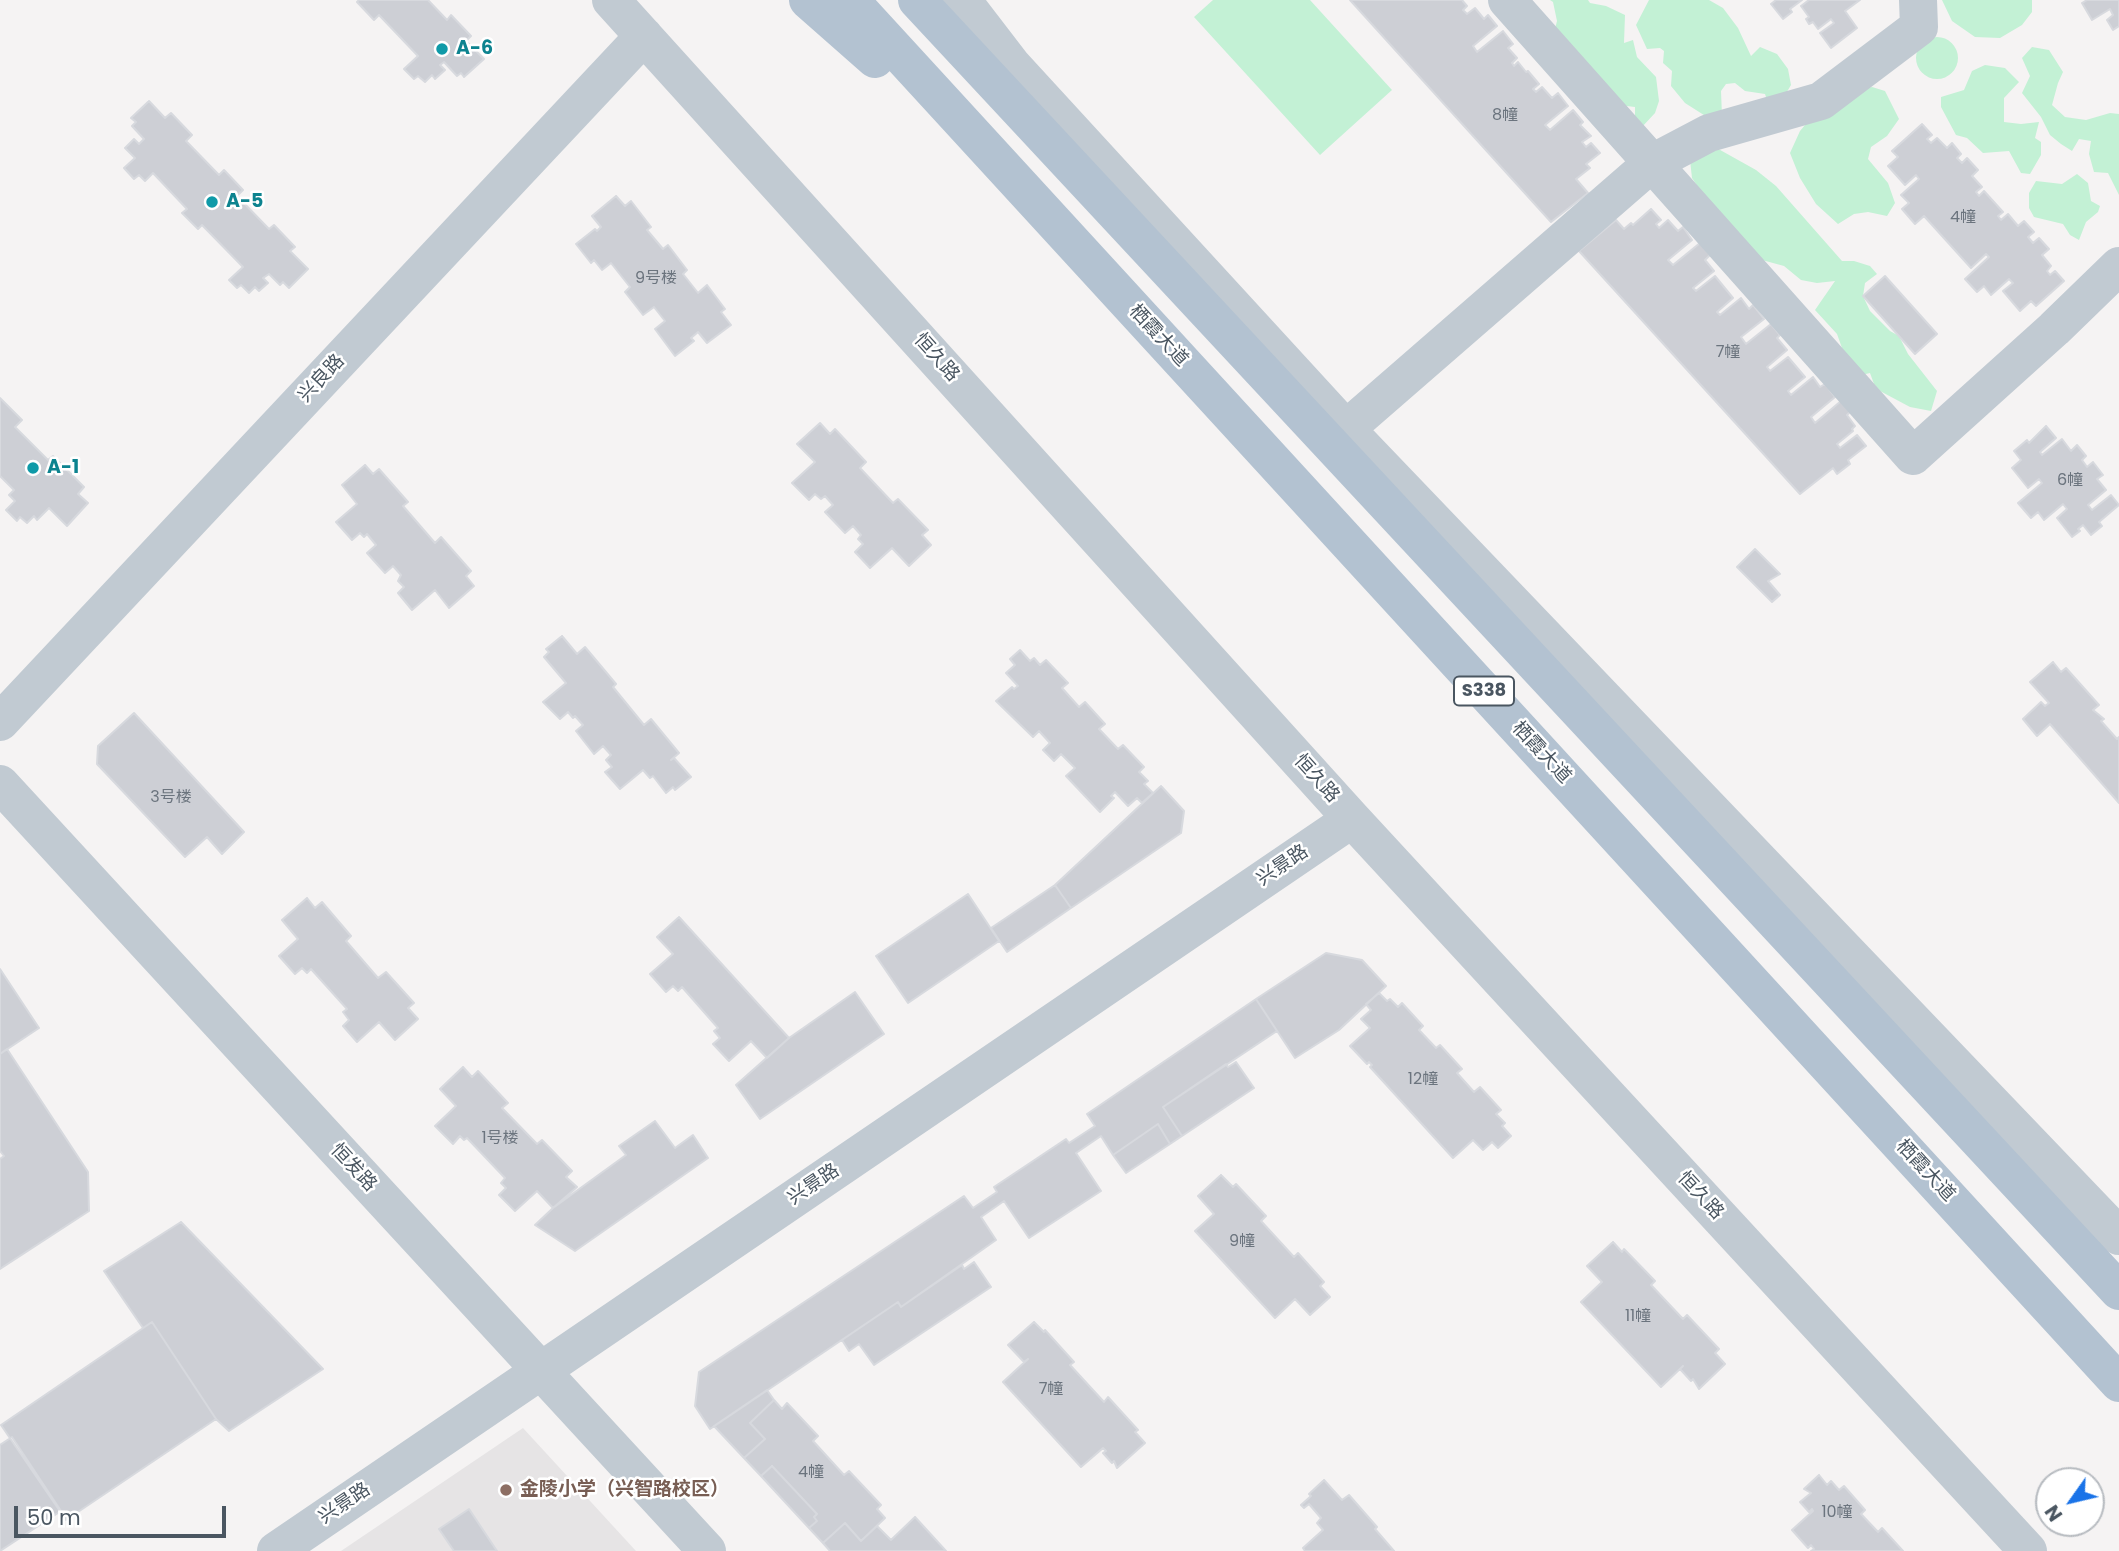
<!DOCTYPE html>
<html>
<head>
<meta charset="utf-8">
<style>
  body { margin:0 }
  #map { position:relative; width:2119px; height:1551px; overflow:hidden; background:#f5f3f3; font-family:Poppins,sans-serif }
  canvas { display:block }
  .north { position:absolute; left:2035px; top:1467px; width:70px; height:70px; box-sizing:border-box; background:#fff; border:2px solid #b7bbc0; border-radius:50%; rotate:236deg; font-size:19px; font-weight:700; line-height:28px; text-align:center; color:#4a5661 }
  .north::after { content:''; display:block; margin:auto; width:24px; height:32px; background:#1a73e8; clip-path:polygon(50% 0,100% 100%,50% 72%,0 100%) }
  .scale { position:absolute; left:14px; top:1506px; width:212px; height:32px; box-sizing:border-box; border:4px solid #4a5661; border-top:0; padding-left:9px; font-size:21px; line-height:24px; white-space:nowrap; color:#4a5661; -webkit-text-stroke:5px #fff; paint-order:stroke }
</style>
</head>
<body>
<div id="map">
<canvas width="2119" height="1551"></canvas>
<div class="north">N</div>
<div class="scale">50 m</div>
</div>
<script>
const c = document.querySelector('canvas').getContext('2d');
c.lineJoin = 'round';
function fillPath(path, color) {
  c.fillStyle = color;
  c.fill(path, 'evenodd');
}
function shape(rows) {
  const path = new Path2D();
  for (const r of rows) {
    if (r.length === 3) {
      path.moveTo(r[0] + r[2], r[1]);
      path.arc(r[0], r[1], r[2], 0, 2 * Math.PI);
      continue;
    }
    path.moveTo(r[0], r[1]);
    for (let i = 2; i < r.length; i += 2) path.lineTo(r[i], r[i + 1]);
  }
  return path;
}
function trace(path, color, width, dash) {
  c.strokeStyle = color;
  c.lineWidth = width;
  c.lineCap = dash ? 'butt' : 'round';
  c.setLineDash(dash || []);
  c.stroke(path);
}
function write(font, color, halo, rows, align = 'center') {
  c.font = font + ' Poppins,"Noto Sans SC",sans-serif';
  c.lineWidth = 5;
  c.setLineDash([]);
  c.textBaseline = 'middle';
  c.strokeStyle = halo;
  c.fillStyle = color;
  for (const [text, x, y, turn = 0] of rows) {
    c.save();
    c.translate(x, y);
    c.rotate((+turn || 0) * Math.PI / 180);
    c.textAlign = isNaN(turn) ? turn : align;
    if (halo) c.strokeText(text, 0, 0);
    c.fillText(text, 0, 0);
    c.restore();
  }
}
const education = shape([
  [523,1428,636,1551,341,1551]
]);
const green = shape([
  [1213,0,1310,0,1392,90,1320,155,1194,17],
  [1550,0,1588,0,1590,3,1606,6,1625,15,1624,43,1633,40,1637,57,1656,77,1659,101,1655,113,1642,127,1635,121,1635,107,1618,105,1553,37,1557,21,1553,2],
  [1649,0,1709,0,1723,8,1738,28,1751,56,1760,47,1777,54,1788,69,1791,85,1782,100,1768,103,1765,94,1745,91,1735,83,1726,84,1721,91,1722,116,1707,117,1685,103,1671,86,1672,71,1663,63,1664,51,1660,48,1647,49,1636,25],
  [1942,0,2032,0,2032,12,2022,25,2000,38,1975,37,1952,21],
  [1937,58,21],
  [2032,47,2049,50,2063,72,2058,83,2052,105,2065,117,2086,120,2110,113,2119,114,2119,195,2108,173,2094,172,2089,154,2091,141,2079,139,2072,151,2061,144,2050,135,2041,117,2022,93,2030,76,2022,58],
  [1985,65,2005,68,2019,82,2004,98,2004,122,2021,124,2039,122,2035,138,2041,142,2041,155,2030,174,2021,173,2009,151,1983,153,1967,138,1956,135,1941,107,1941,97,1964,90,1972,71],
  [1872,87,1885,91,1899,119,1887,136,1871,147,1868,159,1888,183,1895,203,1887,216,1868,212,1854,214,1838,224,1816,204,1800,178,1790,153,1800,131,1810,119,1858,89],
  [1713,146,1756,170,1776,186,1842,261,1854,261,1870,266,1877,274,1865,283,1863,296,1870,311,1890,331,1899,336,1908,354,1937,391,1931,411,1910,407,1880,391,1874,384,1870,373,1857,376,1842,348,1837,334,1815,310,1835,281,1817,283,1801,280,1784,266,1762,260,1710,205,1692,178,1690,160],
  [2077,174,2088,183,2091,201,2100,206,2098,212,2086,222,2079,240,2070,235,2063,224,2034,217,2029,208,2029,193,2036,181,2062,184]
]);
const building = shape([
  [359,0,428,0,447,20,451,15,471,36,466,41,484,59,464,77,461,73,457,76,444,62,440,65,445,70,435,79,432,75,425,82,418,76,414,79,404,69,418,56,379,15,374,20,357,2,359,0],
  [1350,0,1462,0,1467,6,1463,10,1467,14,1475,8,1484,19,1488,15,1497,26,1473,46,1477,52,1503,31,1513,44,1508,48,1517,58,1512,63,1514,66,1518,62,1526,72,1528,71,1539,84,1533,89,1536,92,1542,87,1552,98,1558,93,1568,106,1545,125,1550,130,1573,110,1583,122,1580,125,1591,136,1582,142,1586,147,1591,143,1600,153,1586,164,1590,168,1576,179,1588,193,1551,222,1350,0],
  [1776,0,1802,0,1790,9,1792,12,1783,19,1771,4,1776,0],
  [1809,0,1860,0,1845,11,1857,28,1831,48,1820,33,1834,23,1831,19,1818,29,1813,22,1809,24,1806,19,1809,17,1801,6,1809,0],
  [2087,0,2119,0,2119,26,2113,30,2107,20,2113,15,2110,9,2092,20,2082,3,2087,0],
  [149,101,165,118,171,113,192,135,186,141,219,175,224,170,243,190,237,196,269,229,274,225,295,247,290,251,308,269,289,288,283,282,280,285,269,274,263,278,268,283,259,291,255,287,249,293,241,285,237,288,229,280,243,267,202,225,198,229,182,213,187,209,153,173,145,181,139,175,134,179,124,168,135,158,125,148,134,139,139,144,144,139,132,126,136,122,131,118,149,101],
  [1922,124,1932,135,1927,139,1931,143,1937,138,1947,148,1952,143,1961,154,1957,158,1962,163,1967,158,1978,170,1972,176,1982,187,1976,192,1979,196,1984,191,2003,212,1998,216,2001,220,2008,214,2018,226,2024,221,2034,232,2028,237,2033,243,2039,238,2049,249,2042,255,2051,266,2047,271,2050,275,2055,271,2064,281,2036,306,2031,301,2020,311,2003,291,2013,283,2009,279,1991,295,1984,286,1977,292,1965,279,1989,257,1986,254,1971,268,1924,216,1915,224,1902,209,1909,203,1901,195,1919,179,1916,175,1905,185,1888,166,1898,157,1892,151,1922,124],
  [616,196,625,206,631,201,651,227,647,230,663,249,668,245,687,270,683,274,698,293,707,285,725,309,721,312,731,325,707,343,698,332,691,338,694,341,675,356,655,329,665,321,654,307,643,315,625,292,630,287,611,263,602,270,594,260,591,263,576,244,595,229,597,231,601,227,592,216,616,196],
  [1651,209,1661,220,1656,224,1659,228,1668,220,1678,231,1683,227,1692,240,1668,260,1673,265,1700,243,1710,255,1705,260,1714,271,1693,288,1696,291,1715,276,1733,298,1717,312,1720,315,1741,298,1749,309,1753,305,1764,319,1741,337,1746,344,1771,324,1780,335,1777,338,1787,350,1767,367,1770,371,1788,357,1805,377,1788,391,1791,395,1813,377,1820,387,1825,384,1835,397,1811,417,1815,423,1841,401,1850,412,1847,415,1855,426,1852,429,1853,431,1837,444,1840,448,1857,435,1866,446,1848,460,1850,464,1837,474,1833,468,1800,494,1579,251,1616,220,1624,229,1631,223,1633,225,1651,209],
  [1885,276,1937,334,1915,354,1863,296,1885,276],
  [0,398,22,420,15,427,48,460,53,456,84,487,78,494,88,503,67,526,49,508,37,520,34,516,27,523,20,517,17,521,6,510,15,501,9,495,14,490,0,476,0,398],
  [820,423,830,434,835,429,866,462,860,468,893,503,898,499,928,530,922,535,931,545,909,566,892,548,870,568,855,552,863,544,858,539,861,535,853,526,845,533,825,512,833,505,825,496,821,499,815,494,809,500,792,483,815,462,797,444,820,423],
  [2046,426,2056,438,2040,452,2042,455,2062,439,2071,451,2077,445,2086,456,2082,460,2087,467,2093,462,2103,475,2097,479,2106,490,2088,505,2092,510,2111,495,2119,505,2099,522,2102,526,2091,535,2083,525,2078,529,2080,531,2072,537,2057,518,2067,509,2063,504,2044,520,2038,512,2031,518,2018,503,2042,483,2039,479,2028,488,2012,468,2021,460,2014,451,2027,440,2029,443,2046,426],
  [365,465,373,474,379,469,408,502,403,506,435,543,441,537,471,571,466,576,474,586,449,608,435,590,412,610,398,593,404,587,398,581,401,575,393,566,385,573,367,553,376,545,367,534,364,537,360,533,352,540,336,522,357,504,342,485,365,465],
  [1755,549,1780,574,1768,581,1780,595,1772,602,1737,567,1755,549],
  [562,636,577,654,585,647,616,684,613,687,644,725,651,719,679,753,671,760,674,758,691,777,675,790,673,787,666,793,653,776,650,778,643,770,620,789,605,772,612,767,606,760,611,755,603,746,594,754,576,731,583,725,575,716,573,718,568,712,560,719,543,702,566,683,544,657,549,652,546,649,562,636],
  [1020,650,1030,661,1034,658,1040,665,1046,660,1068,683,1062,688,1079,707,1085,702,1105,724,1099,729,1118,749,1123,745,1144,767,1139,772,1148,781,1144,784,1153,793,1142,803,1137,798,1128,806,1115,792,1111,796,1114,798,1100,812,1066,776,1075,768,1061,754,1054,761,1043,750,1050,743,1039,731,1033,737,996,701,1012,687,1014,689,1018,686,1006,673,1015,665,1010,659,1020,650],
  [2053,662,2061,672,2066,668,2099,705,2093,710,2104,719,2101,721,2117,739,2119,737,2119,803,2050,724,2037,736,2023,719,2041,702,2045,706,2049,703,2030,682,2053,662],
  [134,713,244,832,222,854,207,837,185,857,97,764,98,746,134,713],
  [1161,786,1184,811,1181,833,1071,908,1055,885,1161,786],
  [1055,885,1071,908,1007,952,991,928,1055,885],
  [968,894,999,941,908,1003,876,956,968,894],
  [307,898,315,908,322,902,351,936,346,941,378,978,386,972,414,1003,408,1008,418,1019,395,1040,379,1022,357,1042,343,1026,349,1020,343,1012,347,1009,311,969,307,973,302,968,295,974,279,956,298,939,282,920,307,898],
  [679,917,789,1038,767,1058,751,1041,729,1061,713,1044,720,1038,714,1031,718,1028,682,987,678,991,673,986,666,992,650,974,673,954,657,937,679,917],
  [1326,953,1362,960,1386,986,1339,1030,1295,1058,1256,999,1326,953],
  [0,969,39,1028,0,1054,0,969],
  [855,992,884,1034,760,1119,736,1085,789,1038,855,992],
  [1379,993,1387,1001,1390,999,1398,1007,1402,1003,1423,1026,1419,1030,1436,1048,1440,1045,1462,1069,1457,1073,1474,1092,1480,1087,1501,1110,1496,1114,1505,1123,1502,1126,1511,1136,1498,1148,1492,1142,1483,1150,1473,1140,1453,1158,1370,1067,1372,1065,1369,1062,1367,1064,1350,1046,1370,1028,1361,1019,1371,1010,1366,1004,1379,993],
  [1256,999,1277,1031,1163,1107,1182,1136,1170,1144,1158,1124,1113,1155,1101,1136,1076,1153,1101,1191,1029,1238,1004,1201,981,1217,996,1240,901,1307,898,1302,710,1429,695,1406,699,1372,964,1196,973,1208,997,1192,994,1187,1066,1139,1069,1143,1095,1126,1087,1114,1256,999],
  [7,1049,88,1172,89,1211,0,1269,0,1159,4,1156,0,1151,0,1054,7,1049],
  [1236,1062,1254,1088,1182,1136,1163,1107,1226,1064,1228,1067,1236,1062],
  [463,1067,472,1077,478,1071,508,1103,502,1108,537,1144,542,1140,572,1171,566,1177,577,1187,553,1208,537,1191,515,1211,499,1195,506,1188,501,1183,505,1178,467,1138,464,1140,460,1136,453,1144,435,1126,456,1106,440,1089,463,1067],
  [655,1121,675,1148,693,1135,708,1158,575,1251,535,1225,553,1208,626,1155,619,1146,655,1121],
  [1158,1124,1170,1144,1126,1173,1113,1155,1158,1124],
  [1221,1175,1233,1187,1236,1184,1266,1216,1261,1221,1294,1257,1298,1253,1324,1282,1320,1286,1330,1297,1310,1315,1295,1299,1275,1318,1195,1231,1214,1214,1198,1196,1221,1175],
  [181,1222,323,1369,229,1431,216,1419,152,1322,143,1328,104,1271,181,1222],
  [1613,1242,1622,1252,1624,1249,1655,1281,1651,1285,1683,1319,1687,1315,1719,1349,1715,1353,1725,1364,1699,1389,1693,1379,1691,1381,1680,1369,1683,1366,1661,1387,1581,1302,1602,1282,1587,1266,1613,1242],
  [974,1262,991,1287,874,1365,859,1344,849,1351,842,1340,898,1302,901,1307,962,1265,964,1269,974,1262],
  [152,1322,216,1419,66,1520,1,1425,152,1322],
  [1034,1322,1044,1332,1045,1330,1074,1362,1070,1365,1104,1402,1108,1397,1138,1430,1135,1432,1145,1443,1117,1468,1114,1461,1112,1463,1103,1453,1106,1451,1103,1448,1081,1467,1003,1382,1028,1359,1024,1362,1008,1345,1034,1322],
  [767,1390,774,1400,750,1423,765,1439,744,1458,714,1426,767,1390],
  [774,1400,782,1409,787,1403,818,1436,813,1441,844,1475,849,1471,881,1505,877,1509,885,1518,861,1541,845,1523,823,1543,809,1528,817,1521,814,1517,817,1514,772,1466,761,1476,744,1458,765,1439,750,1423,774,1400],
  [12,1437,61,1511,0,1551,0,1445,12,1437],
  [772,1466,817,1514,814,1517,817,1521,809,1528,761,1476,772,1466],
  [1819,1475,1827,1485,1831,1481,1839,1490,1844,1486,1865,1510,1861,1514,1878,1532,1882,1528,1903,1551,1811,1551,1814,1549,1811,1545,1808,1548,1792,1530,1813,1511,1812,1509,1809,1512,1800,1502,1811,1493,1804,1489,1819,1475],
  [1324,1480,1342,1500,1349,1495,1377,1527,1375,1529,1394,1551,1305,1551,1303,1548,1323,1530,1317,1523,1321,1518,1309,1504,1304,1508,1301,1505,1311,1496,1309,1494,1324,1480],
  [469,1509,497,1551,454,1551,439,1529,469,1509],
  [915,1517,946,1551,830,1551,823,1543,845,1523,861,1541,877,1526,891,1540,915,1517]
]);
const minor = shape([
  [611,0,1352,819,2028,1551],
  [962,0,1012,65,1346,429,2119,1236],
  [1507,0,1913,456,2054,329,2119,266],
  [1346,429,1652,163,1709,133,1821,101,1919,27,1918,0],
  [0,722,644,36],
  [0,784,707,1551],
  [276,1551,1352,819]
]);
const major = shape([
  [808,0,875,59],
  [850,0,2119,1383],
  [917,0,2119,1291]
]);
const markers = [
  [442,49,7,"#0f9aa8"],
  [212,202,7,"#0f9aa8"],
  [33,468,7,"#0f9aa8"],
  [506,1490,7,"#8d6e63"]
];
const numberNames = [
  ["8幢",1505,116],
  ["4幢",1963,218],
  ["9号楼",656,279],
  ["7幢",1728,353],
  ["6幢",2070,481],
  ["3号楼",171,798],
  ["12幢",1423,1080],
  ["1号楼",500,1139],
  ["9幢",1242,1242],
  ["11幢",1638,1317],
  ["7幢",1051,1390],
  ["4幢",811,1473],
  ["10幢",1837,1513]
];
const shields = [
  [1484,691,60]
];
const shieldNames = [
  ["S338",1484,691]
];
const cultureNames = [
  ["A-6",456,49],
  ["A-5",226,202],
  ["A-1",47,468]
];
const streetNames = [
  ["栖霞大道",1158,336,47],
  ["恒久路",936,358,48],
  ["兴良路",322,379,-47],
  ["栖霞大道",1541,753,47],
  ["恒久路",1316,779,48],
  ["兴景路",1283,866,-34],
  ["恒发路",353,1168,47],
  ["栖霞大道",1925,1171,47],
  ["兴景路",814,1185,-34],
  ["恒久路",1700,1196,47],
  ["兴景路",345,1504,-34]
];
const educationNames = [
  ["金陵小学（兴智路校区）",520,1490]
];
fillPath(education, '#e6e4e5');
fillPath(green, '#c3f1d5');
fillPath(building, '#cdcfd5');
trace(building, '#d7d9de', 2);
trace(minor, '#c1cad2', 38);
trace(major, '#b3c2d1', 38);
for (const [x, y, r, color] of markers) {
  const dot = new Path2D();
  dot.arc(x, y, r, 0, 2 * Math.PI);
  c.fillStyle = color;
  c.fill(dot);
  trace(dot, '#fff', 2.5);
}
write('16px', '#6b747e', null, numberNames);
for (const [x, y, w] of shields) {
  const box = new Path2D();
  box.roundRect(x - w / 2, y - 14.5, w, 29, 5);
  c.fillStyle = '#fff';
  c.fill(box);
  trace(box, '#4a5661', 2);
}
write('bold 18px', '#4a5661', null, shieldNames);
write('bold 19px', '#0d838f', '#fff', cultureNames, 'left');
write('19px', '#4a5661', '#fff', streetNames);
write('bold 19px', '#785e54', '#fff', educationNames, 'left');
</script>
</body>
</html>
